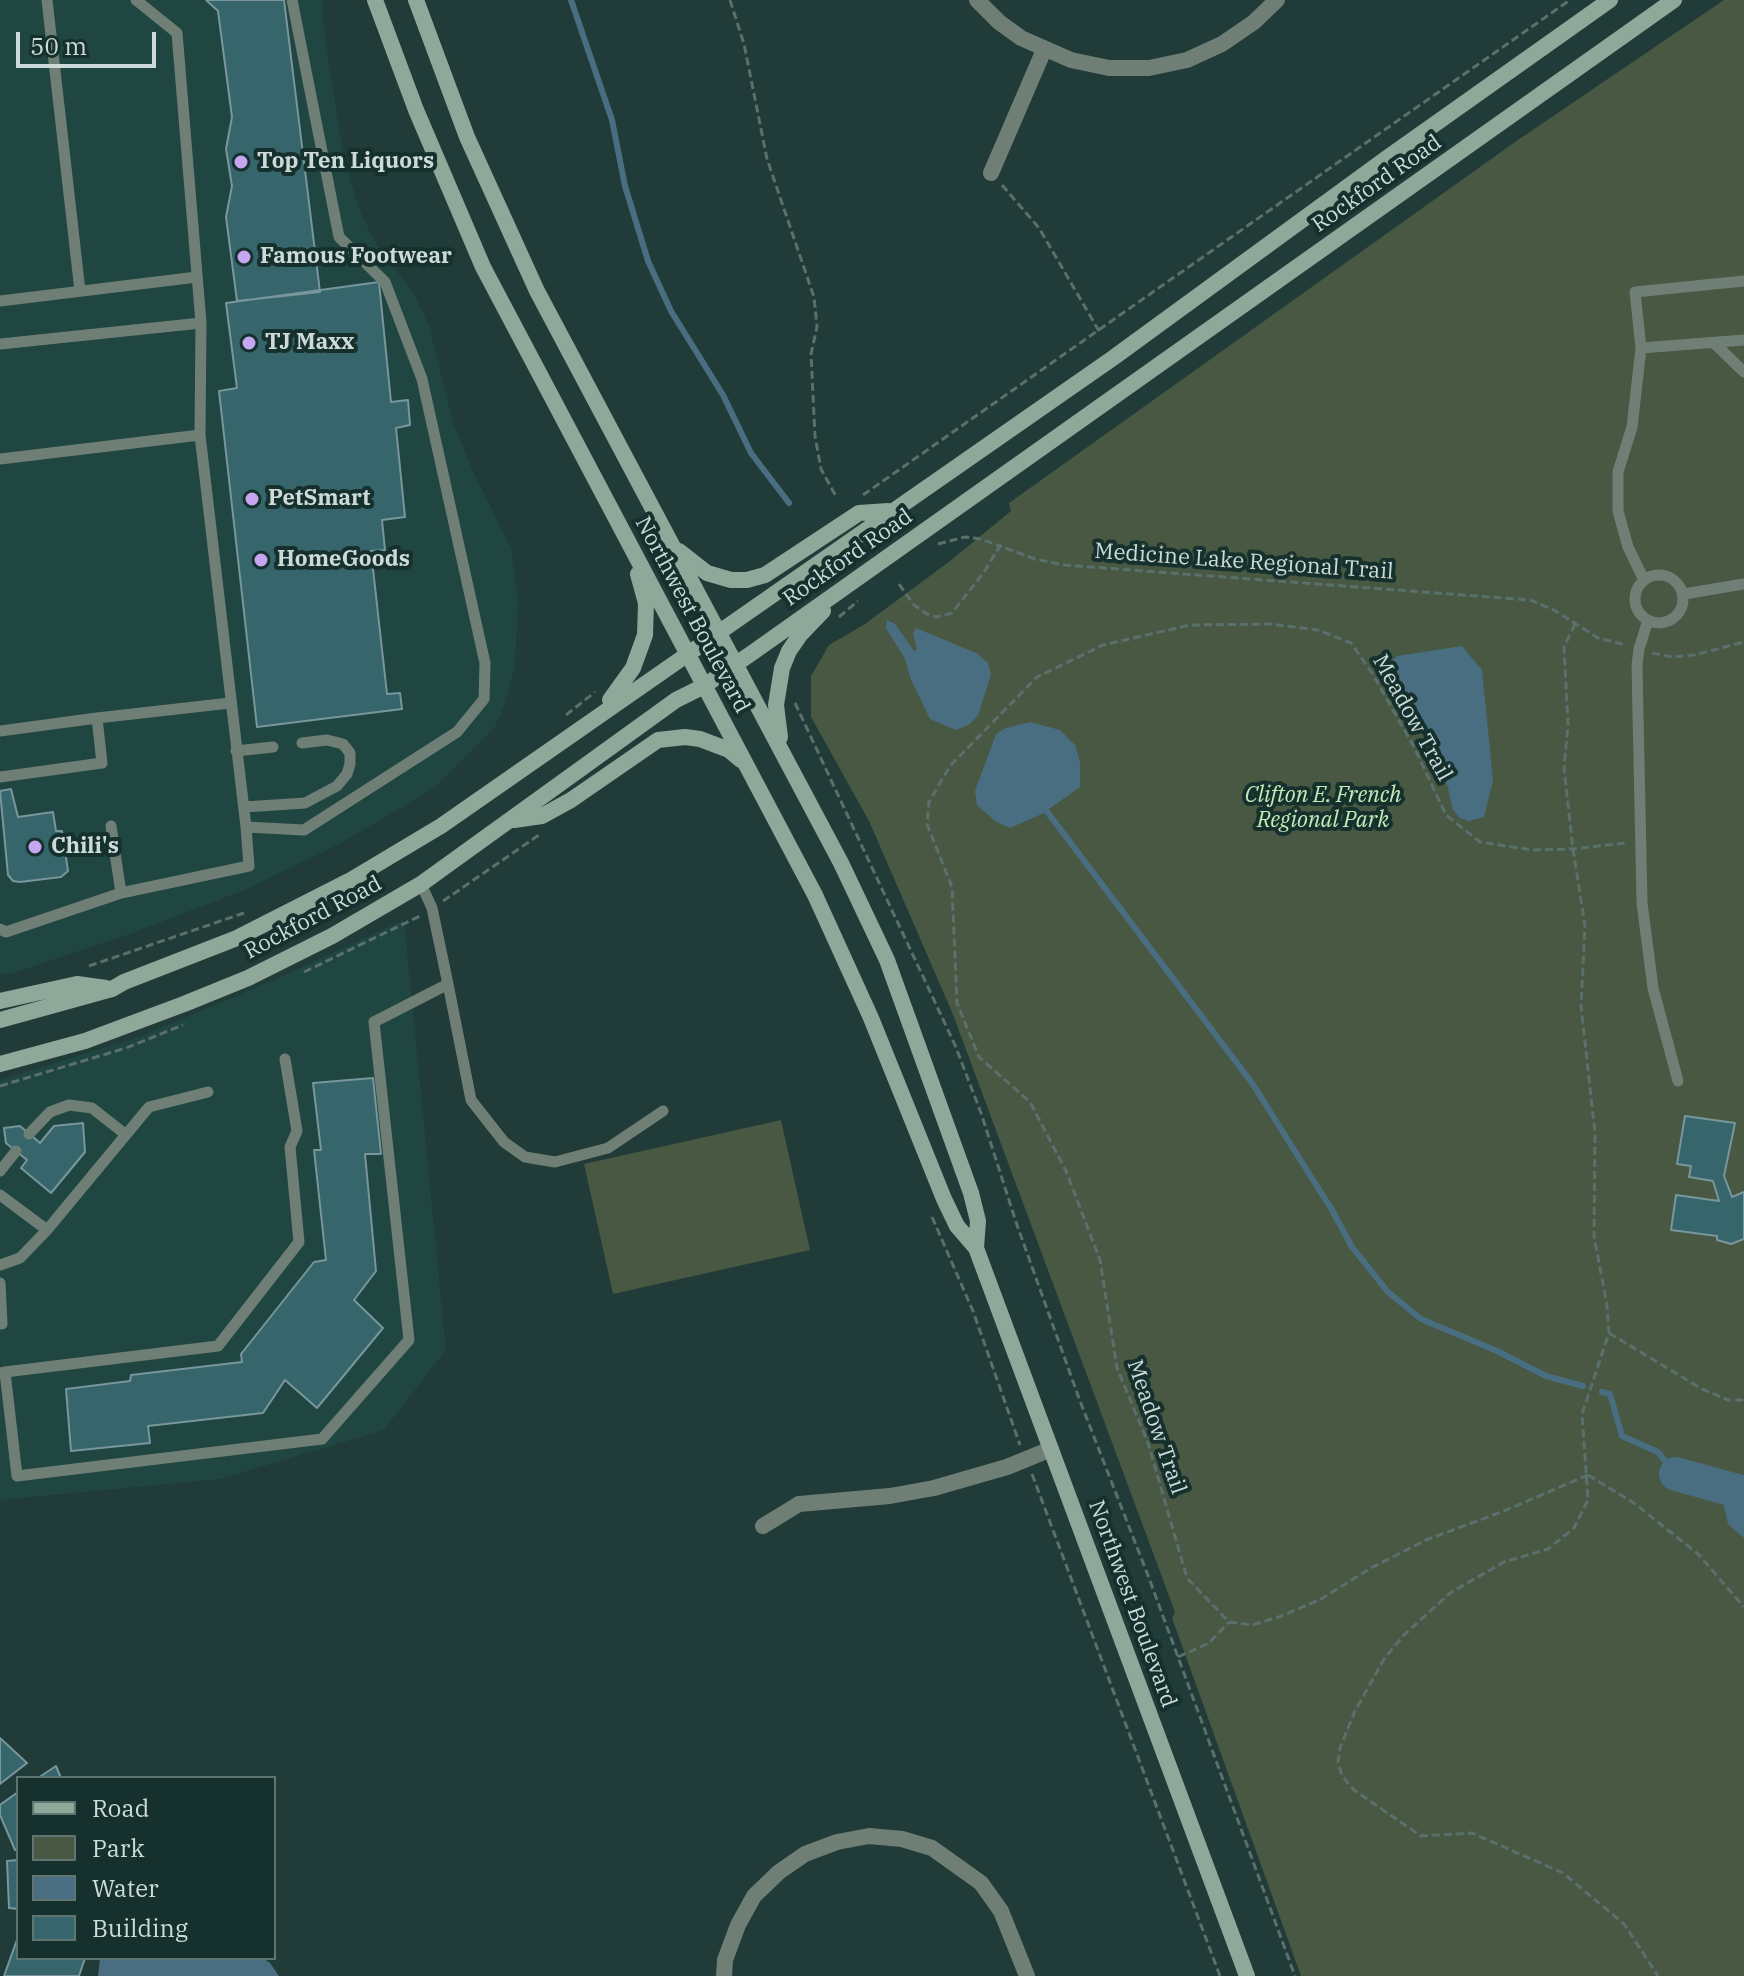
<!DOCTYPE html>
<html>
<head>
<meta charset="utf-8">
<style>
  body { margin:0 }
  #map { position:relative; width:1744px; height:1976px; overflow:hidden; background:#203b38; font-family:"IBM Plex Serif",serif }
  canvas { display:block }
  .legend { position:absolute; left:16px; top:1776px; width:260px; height:184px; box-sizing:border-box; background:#16312d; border:2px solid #5f7572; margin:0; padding:10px 14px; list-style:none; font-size:24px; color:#ccdbd9 }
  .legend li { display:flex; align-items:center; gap:16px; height:40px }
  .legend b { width:40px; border:2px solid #5f7572 }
  .scale { position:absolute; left:16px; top:32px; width:140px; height:36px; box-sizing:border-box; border:4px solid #ccdbd9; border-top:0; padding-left:10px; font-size:24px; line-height:28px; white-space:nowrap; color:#ccdbd9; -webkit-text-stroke:6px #16312d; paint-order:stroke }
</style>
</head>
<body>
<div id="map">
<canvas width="1744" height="1976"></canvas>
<ul class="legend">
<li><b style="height:10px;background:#8fa89a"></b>Road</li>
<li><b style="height:22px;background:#485842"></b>Park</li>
<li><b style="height:22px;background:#4a6e81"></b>Water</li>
<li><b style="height:22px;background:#37656c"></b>Building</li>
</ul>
<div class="scale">50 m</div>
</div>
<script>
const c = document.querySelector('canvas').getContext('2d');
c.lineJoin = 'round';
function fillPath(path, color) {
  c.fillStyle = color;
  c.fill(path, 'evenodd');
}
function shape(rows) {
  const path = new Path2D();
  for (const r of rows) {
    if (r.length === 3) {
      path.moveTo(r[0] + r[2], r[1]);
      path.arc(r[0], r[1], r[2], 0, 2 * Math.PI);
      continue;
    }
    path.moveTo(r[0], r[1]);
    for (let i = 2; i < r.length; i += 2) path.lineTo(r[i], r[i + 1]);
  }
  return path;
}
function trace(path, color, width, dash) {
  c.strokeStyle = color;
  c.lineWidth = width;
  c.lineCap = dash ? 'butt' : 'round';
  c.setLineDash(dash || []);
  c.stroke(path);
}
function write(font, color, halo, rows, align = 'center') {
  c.font = font + ' "IBM Plex Serif",serif';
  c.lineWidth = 8;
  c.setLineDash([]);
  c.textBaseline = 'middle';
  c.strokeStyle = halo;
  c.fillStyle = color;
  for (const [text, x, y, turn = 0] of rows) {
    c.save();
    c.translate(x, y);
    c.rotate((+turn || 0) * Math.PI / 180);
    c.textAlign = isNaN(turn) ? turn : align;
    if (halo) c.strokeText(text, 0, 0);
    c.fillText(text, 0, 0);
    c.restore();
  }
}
const built = shape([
  [0,0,322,0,324,31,344,161,362,216,378,247,414,293,429,326,453,422,472,469,511,548,518,599,515,665,505,703,495,727,438,784,401,808,339,844,245,890,135,932,14,973,0,974],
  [404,920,446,1350,384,1430,220,1479,0,1500,0,1080,139,1037,276,979]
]);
const green = shape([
  [1724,0,1744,0,1744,1976,1301,1976,1172,1618,1175,1612,952,1012,869,821,811,717,811,676,829,645,865,624,950,561,1011,511,1009,503,1515,142],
  [781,1120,810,1250,613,1294,584,1164]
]);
const water = shape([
  [887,620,895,624,914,651,917,649,913,634,916,628,976,653,988,663,991,675,978,715,970,724,956,730,930,719,910,677,905,659,886,628],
  [1462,646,1482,670,1493,780,1484,817,1469,821,1460,818,1453,810,1440,754,1390,679,1388,665,1397,656],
  [1030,722,1060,730,1075,745,1080,762,1080,787,1042,814,1010,828,995,821,977,805,975,791,996,734,1006,728],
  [1706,1469,1744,1479,1744,1538,1728,1524,1722,1496,1705,1488],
  [100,1958,263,1958,270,1963,279,1976,98,1976]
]);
const stream = shape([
  [571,0,612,120,625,186,648,261,671,311,723,395,751,453,789,503],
  [1042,805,1252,1083,1332,1210,1352,1247,1388,1292,1421,1319,1497,1351,1546,1376,1583,1386],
  [1602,1392,1610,1394,1622,1436,1658,1452,1676,1474]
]);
const river = shape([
  [1676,1474,1744,1493]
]);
const building = shape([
  [206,0,284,0,320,292,237,301,226,217,232,186,226,149,232,117,218,11,206,0],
  [379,282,391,402,408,400,410,425,396,428,405,517,382,520,385,550,371,551,387,694,400,693,402,709,257,727,219,391,237,388,226,303,379,282],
  [11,789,18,817,53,812,56,831,62,831,67,864,68,871,61,877,20,882,13,881,8,875,0,791,11,789],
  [373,1078,381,1154,365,1154,376,1271,354,1300,383,1328,317,1408,285,1380,263,1413,148,1426,150,1443,71,1451,66,1389,130,1381,131,1375,242,1362,241,1354,314,1262,326,1260,314,1150,321,1150,313,1083,373,1078],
  [1685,1116,1735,1123,1724,1176,1732,1197,1744,1192,1744,1239,1731,1244,1717,1240,1717,1236,1671,1230,1676,1195,1719,1201,1713,1181,1689,1177,1691,1166,1677,1164,1685,1116],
  [83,1123,85,1152,51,1193,21,1168,27,1160,6,1143,4,1128,20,1126,40,1143,54,1126,83,1123],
  [0,1738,27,1763,0,1784,0,1738],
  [56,1766,61,1778,38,1778,56,1766],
  [18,1792,18,1849,15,1850,0,1815,0,1805,18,1792],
  [18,1860,18,1909,9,1908,7,1861,18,1860],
  [18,1937,18,1958,85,1958,79,1976,4,1976,18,1937]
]);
const path = shape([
  [730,0,744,44,767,159,814,297,817,327,811,354,815,436,821,469,837,498],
  [1002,185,1039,228,1099,331],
  [863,495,1570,0],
  [938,544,965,537,981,539,1000,546],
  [899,584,914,605,927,614,936,617,952,613,984,572,1000,546,1035,559,1064,565,1530,600,1554,610,1598,638,1626,645],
  [839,617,858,601],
  [1575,624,1564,647,1568,725,1564,768,1573,849,1585,926,1581,1006,1595,1133,1594,1236,1607,1305,1609,1333,1582,1414,1588,1500,1574,1528,1548,1549,1504,1562,1450,1593,1403,1636,1384,1659,1355,1711,1340,1748,1338,1762,1342,1776,1354,1790,1421,1836,1472,1833,1563,1873,1624,1924,1658,1976],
  [1652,653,1672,657,1694,655,1744,642],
  [795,703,955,1045,981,1113,1017,1225,1080,1401,1149,1578,1295,1976],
  [566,715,595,692],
  [443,901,539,835],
  [89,966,244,913],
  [304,972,420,916],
  [0,1086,126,1048,183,1025],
  [932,1217,973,1311,1020,1445],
  [1609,1333,1702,1389,1728,1400,1744,1400],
  [1032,1474,1220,1976],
  [1588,1475,1504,1511,1426,1540,1371,1568,1321,1599,1279,1617,1252,1625,1229,1622,1187,1578,1148,1443,1117,1368,1100,1260,1066,1171,1030,1102,979,1057,957,1003,952,887,927,824,929,802,950,766,1037,677,1103,645,1190,625,1270,624,1318,630,1351,643,1372,673,1414,747,1446,815,1480,842,1532,850,1573,849,1625,843],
  [1588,1475,1634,1503,1698,1554,1744,1607],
  [1178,1657,1209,1643,1229,1622]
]);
const service = shape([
  [47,0,80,291],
  [136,0,177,33,201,323,200,435,246,827],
  [0,301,197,277],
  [1714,343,1744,372],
  [0,344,201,323],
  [1641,348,1744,340],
  [0,459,200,435],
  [1659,599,24],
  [1644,580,1628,547,1618,511,1618,472,1632,427,1641,348,1635,292,1744,281],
  [1684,594,1744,584],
  [1648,620,1639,649,1637,665,1642,903,1653,988,1678,1081],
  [97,718,230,703],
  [0,731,97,718,102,763,0,777],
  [236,751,273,747],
  [244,807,305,803,337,786,347,774,350,764,350,753,343,744,327,740,302,743],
  [111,826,121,893],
  [0,929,6,932,121,893,249,866,246,827,304,830,457,732,484,699,485,663,422,379,385,282,339,237,292,0],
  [448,984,471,1100,504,1142,525,1157,555,1162,608,1148,663,1111],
  [29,1134,50,1112,69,1105,92,1108,125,1134],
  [0,1171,16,1151],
  [0,1195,47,1230],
  [0,1265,20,1258,47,1230,149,1107,208,1092],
  [0,1283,2,1324],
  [5,1372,218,1346,299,1242,290,1147,297,1131,285,1059],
  [0,1373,5,1372,17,1476,322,1439,409,1340,374,1022,448,984,432,908,421,884]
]);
const minor = shape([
  [977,0,999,22,1021,38,1071,60,1109,68,1149,68,1187,60,1222,44,1254,22,1277,0],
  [991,173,1044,50],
  [763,1526,799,1504,890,1496,934,1488,1007,1467,1051,1449],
  [724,1976,725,1960,738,1925,754,1896,779,1872,805,1854,837,1842,869,1836,902,1839,932,1848,981,1883,1001,1911,1027,1976]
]);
const secondary = shape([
  [375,0,416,110,483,267,815,895,871,1018,944,1199,957,1226,976,1248,1247,1976],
  [416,0,467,137,537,291,841,863,887,960,971,1193,978,1221,976,1248],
  [679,551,707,573,731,580,747,580,765,575,859,513,888,511],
  [610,700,633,668,645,635,646,603,638,574],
  [780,737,776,705,782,668,789,651,800,635,823,611],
  [514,820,542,816,571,800,658,740,685,737,700,739,729,750,741,760],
  [0,1001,77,984,106,988],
  [0,1020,112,989,124,982,237,938,349,881,441,826,1113,358,1387,158,1610,0],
  [0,1064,85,1041,184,1004,248,978,332,936,421,884,676,700,704,686,752,653,1674,0]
]);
const markers = [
  [241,162,8,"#c6a6f0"],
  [244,257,8,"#c6a6f0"],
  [249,343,8,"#c6a6f0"],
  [252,499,8,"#c6a6f0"],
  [261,560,8,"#c6a6f0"],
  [35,847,8,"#c6a6f0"]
];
const poiNames = [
  ["Top Ten Liquors",257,162],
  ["Famous Footwear",260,257],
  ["TJ Maxx",265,343],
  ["PetSmart",268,499],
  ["HomeGoods",277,560],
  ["Chili's",51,847]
];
const streetNames = [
  ["Rockford Road",1377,184,-35],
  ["Rockford Road",848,558,-35],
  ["Medicine Lake Regional Trail",1244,562,4],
  ["Northwest Boulevard",692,615,62],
  ["Meadow Trail",1412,718,61],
  ["Rockford Road",313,918,-28],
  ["Meadow Trail",1156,1427,71],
  ["Northwest Boulevard",1132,1604,70]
];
const parkNames = [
  ["Clifton E. French",1323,796],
  ["Regional Park",1323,821]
];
fillPath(built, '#204641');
fillPath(green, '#485842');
fillPath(water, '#4a6e81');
trace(stream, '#4a6e81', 6);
trace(river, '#4a6e81', 34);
fillPath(building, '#37656c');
trace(building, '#78969b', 2);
trace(path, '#59706d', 3, [8, 4]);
trace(service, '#6f7f76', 11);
trace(minor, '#6f7f76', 16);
trace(secondary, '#8fa89a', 16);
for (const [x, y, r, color] of markers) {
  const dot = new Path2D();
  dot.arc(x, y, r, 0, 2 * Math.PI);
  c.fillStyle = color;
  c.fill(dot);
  trace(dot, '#16312d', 3);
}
write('bold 22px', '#ccdbd9', '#16312d', poiNames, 'left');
write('22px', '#ccdbd9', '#16312d', streetNames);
write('italic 22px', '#c5ebb7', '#16312d', parkNames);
</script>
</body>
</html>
